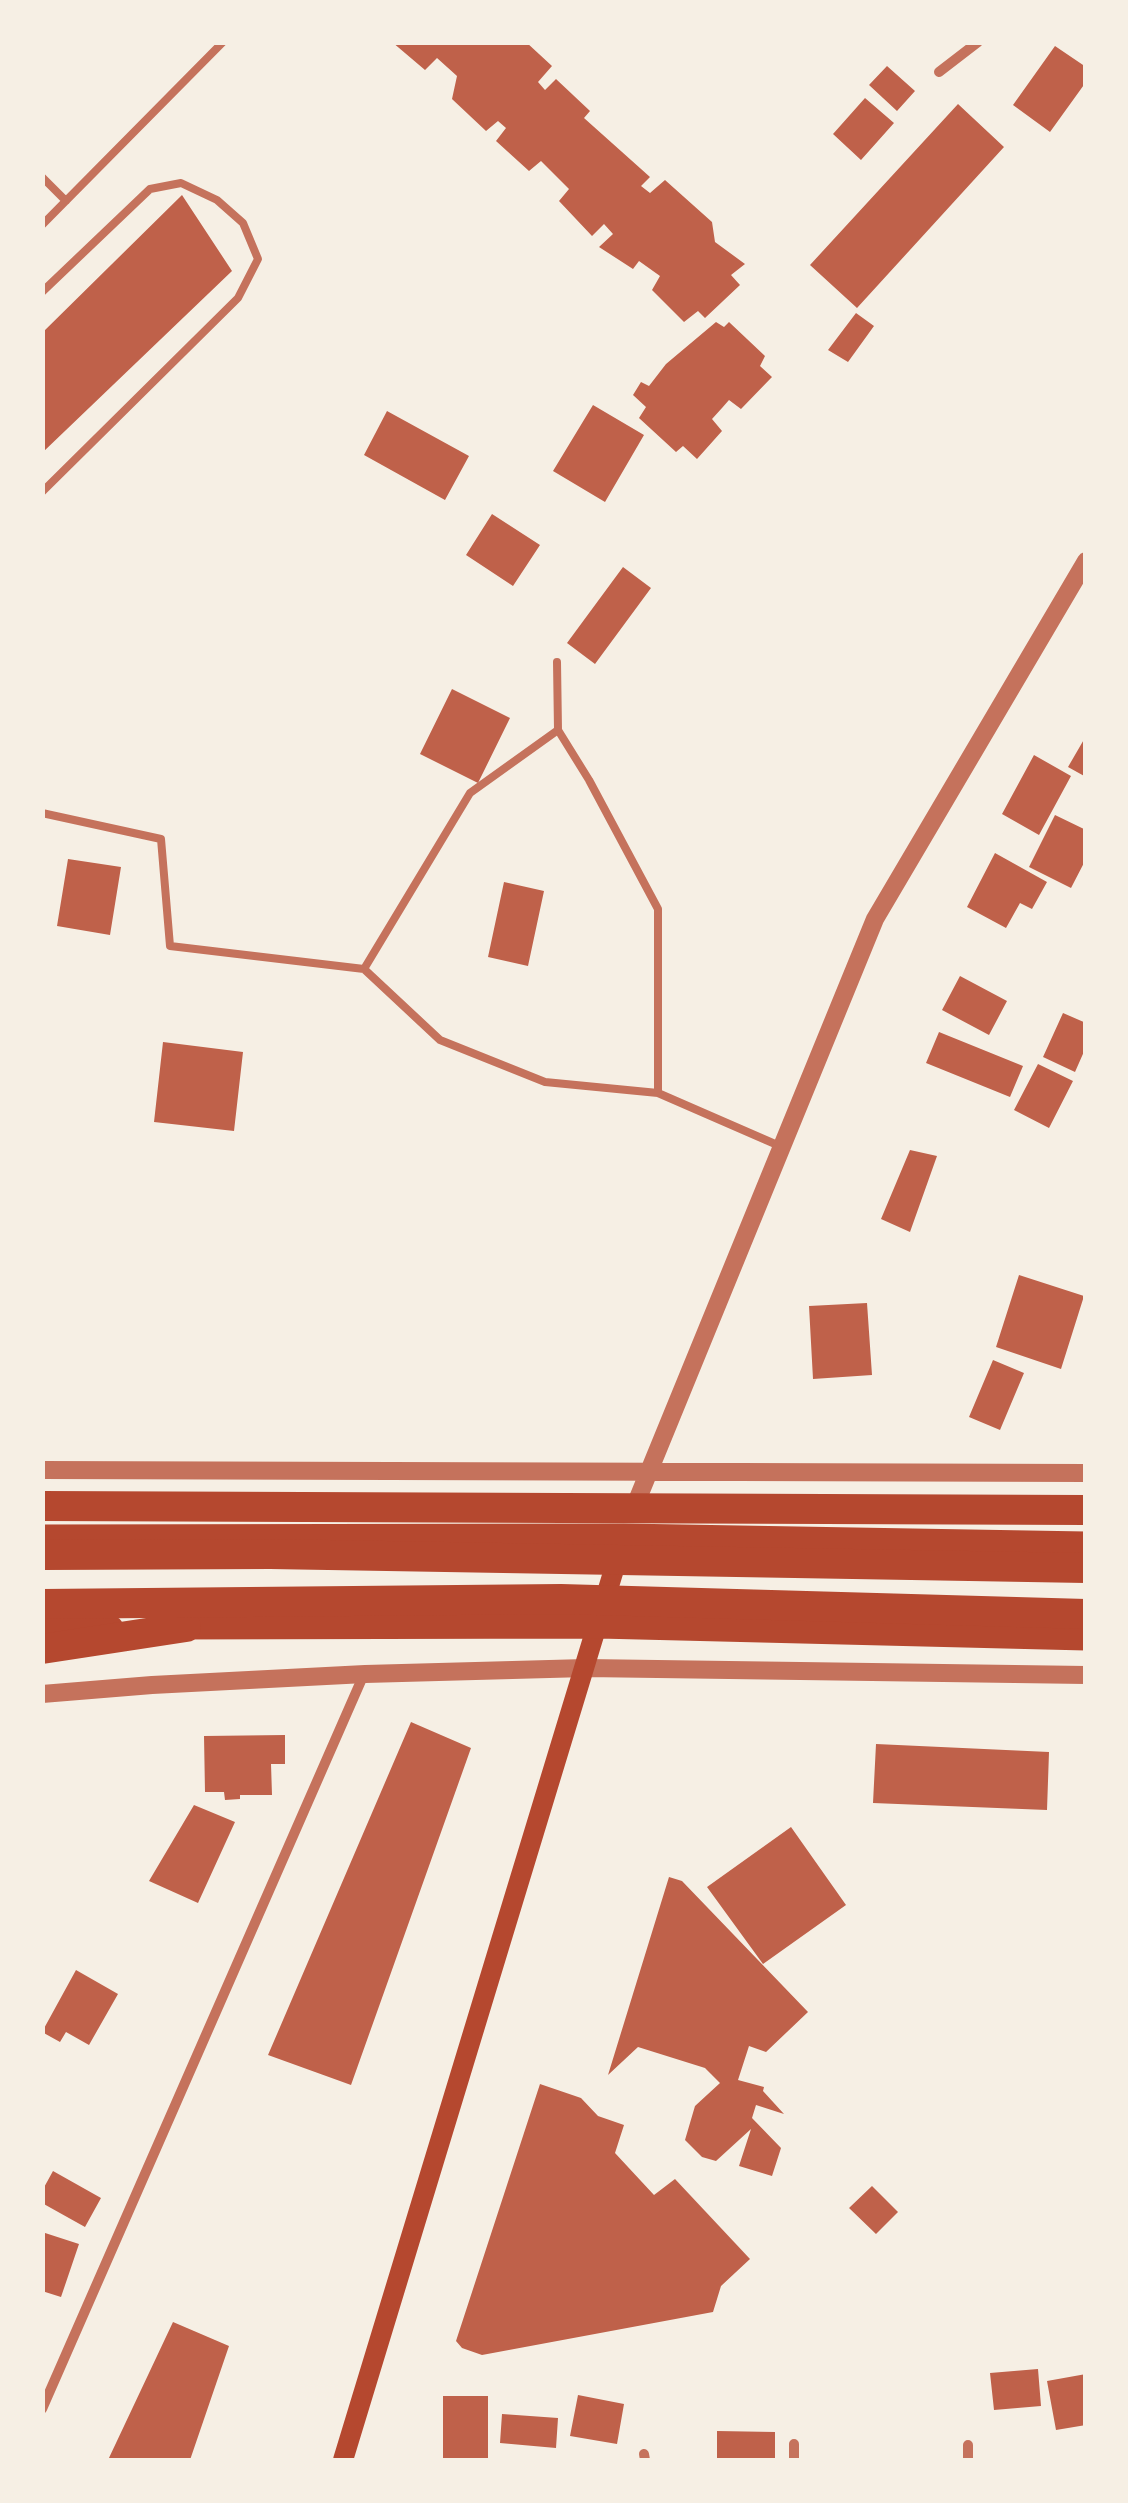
<!DOCTYPE html>
<html>
<head>
<meta charset="utf-8">
<style>
  body { margin:0 }
  #map { position:relative; width:1128px; height:2503px; overflow:hidden; background:#f6efe4; font-family:Karla,sans-serif }
  canvas { display:block }
  .frame { position:absolute; inset:0; border:45px solid #f6efe4; pointer-events:none }
</style>
</head>
<body>
<div id="map">
<canvas width="1128" height="2503"></canvas>
<div class="frame"></div>
</div>
<script>
const c = document.querySelector('canvas').getContext('2d');
c.lineJoin = 'round';
function fillPath(path, color) {
  c.fillStyle = color;
  c.fill(path, 'evenodd');
}
function shape(rows) {
  const path = new Path2D();
  for (const r of rows) {
    path.moveTo(r[0], r[1]);
    for (let i = 2; i < r.length; i += 2) path.lineTo(r[i], r[i + 1]);
  }
  return path;
}
function trace(path, color, width, dash) {
  c.strokeStyle = color;
  c.lineWidth = width;
  c.lineCap = dash ? 'butt' : 'round';
  c.setLineDash(dash || []);
  c.stroke(path);
}
const building = shape([
  [392,42,526,42,552,66,538,82,545,90,556,79,590,111,584,118,650,177,641,186,650,193,665,180,712,222,715,242,745,264,731,275,740,285,705,318,698,311,684,322,652,290,660,276,639,261,633,269,599,247,613,234,604,224,592,236,559,201,569,189,541,161,529,171,496,141,506,128,498,121,486,131,452,99,457,76,437,58,425,70],
  [1055,46,1086,67,1086,82,1050,132,1013,105],
  [887,66,915,91,897,111,869,85],
  [865,98,894,123,861,160,833,134],
  [958,104,1004,147,857,308,810,265],
  [182,195,232,271,42,453,42,333],
  [856,313,874,326,848,362,828,350],
  [716,322,724,327,729,322,765,356,760,366,772,377,741,409,729,400,722,408,712,419,722,431,697,459,683,446,676,452,639,418,646,407,633,395,641,382,649,386,666,364],
  [593,405,644,435,605,502,553,471],
  [387,411,469,456,445,500,364,455],
  [492,514,540,545,513,586,466,555],
  [623,567,651,588,595,664,567,643],
  [452,689,510,718,478,783,420,754],
  [1086,736,1086,777,1068,767],
  [1034,755,1071,776,1039,835,1002,814],
  [1055,815,1086,830,1086,859,1071,888,1029,867],
  [995,853,1047,882,1032,909,1020,903,1006,928,967,907],
  [68,859,121,867,110,935,57,926],
  [504,882,544,891,528,966,488,957],
  [960,976,1007,1001,989,1035,942,1010],
  [1063,1013,1086,1023,1086,1047,1075,1072,1043,1057],
  [939,1032,1023,1066,1010,1097,926,1063],
  [163,1042,243,1052,234,1131,154,1122],
  [1038,1064,1073,1081,1049,1128,1014,1110],
  [910,1150,937,1156,910,1232,881,1219],
  [1019,1275,1084,1296,1061,1369,996,1347],
  [867,1303,872,1375,813,1379,809,1306],
  [993,1360,1024,1373,1000,1430,969,1417],
  [411,1722,471,1748,351,2085,268,2055],
  [285,1735,285,1764,271,1764,272,1795,240,1795,240,1799,225,1800,224,1792,205,1792,204,1736],
  [876,1744,1049,1752,1047,1810,873,1803],
  [194,1805,235,1822,198,1903,149,1881],
  [791,1827,846,1905,763,1964,707,1887],
  [669,1877,682,1881,808,2012,766,2052,749,2046,738,2080,764,2087,763,2091,784,2114,756,2105,752,2118,781,2148,772,2176,739,2166,751,2129,716,2161,702,2157,685,2140,695,2106,720,2083,705,2068,638,2047,608,2075],
  [76,1970,118,1994,89,2045,66,2032,60,2042,42,2032],
  [540,2084,581,2098,598,2116,624,2125,615,2153,654,2195,675,2179,750,2259,721,2286,713,2312,482,2355,462,2348,456,2341],
  [53,2171,101,2198,85,2227,42,2203,42,2191],
  [872,2186,898,2212,876,2234,849,2208],
  [42,2232,79,2244,61,2297,42,2291],
  [173,2322,229,2346,190,2460,108,2460],
  [1038,2369,1041,2406,994,2410,990,2373],
  [1086,2374,1086,2425,1056,2430,1047,2381],
  [578,2395,624,2404,617,2444,570,2436],
  [443,2396,488,2396,488,2460,443,2460],
  [502,2414,558,2418,556,2448,500,2443],
  [717,2431,775,2432,775,2460,717,2460]
]);
const service = shape([
  [42,177,66,201],
  [42,225,223,42],
  [42,292,150,189,181,183,217,200,243,223,258,259,238,298,42,492],
  [557,662,558,730,589,780,658,909,658,1093],
  [42,813,161,839,170,946,364,969,440,1040,545,1082,658,1093,782,1147],
  [364,969,470,793,558,730]
]);
const minor = shape([
  [939,72,978,42],
  [42,2409,364,1674],
  [794,2444,794,2460],
  [968,2445,968,2460],
  [644,2454,645,2460]
]);
const tertiary = shape([
  [42,1470,1086,1473],
  [634,1508,875,919,1086,561],
  [42,1694,152,1685,365,1674,586,1668,1086,1675]
]);
const secondary = shape([
  [343,2460,619,1553]
]);
const primary = shape([
  [42,1537,624,1536,1086,1544],
  [166,1627,599,1626,1086,1638],
  [42,1629,111,1628]
]);
const motorway = shape([
  [42,1506,1086,1510],
  [42,1555,270,1554,1086,1568],
  [42,1604,561,1599,1086,1614],
  [42,1649,186,1627]
]);
fillPath(building, '#bf614a');
trace(service, '#c5725c', 8);
trace(minor, '#c5725c', 10);
trace(tertiary, '#c5725c', 18);
trace(secondary, '#b5482f', 20);
trace(primary, '#b5482f', 25);
trace(motorway, '#b5482f', 30);
</script>
</body>
</html>
